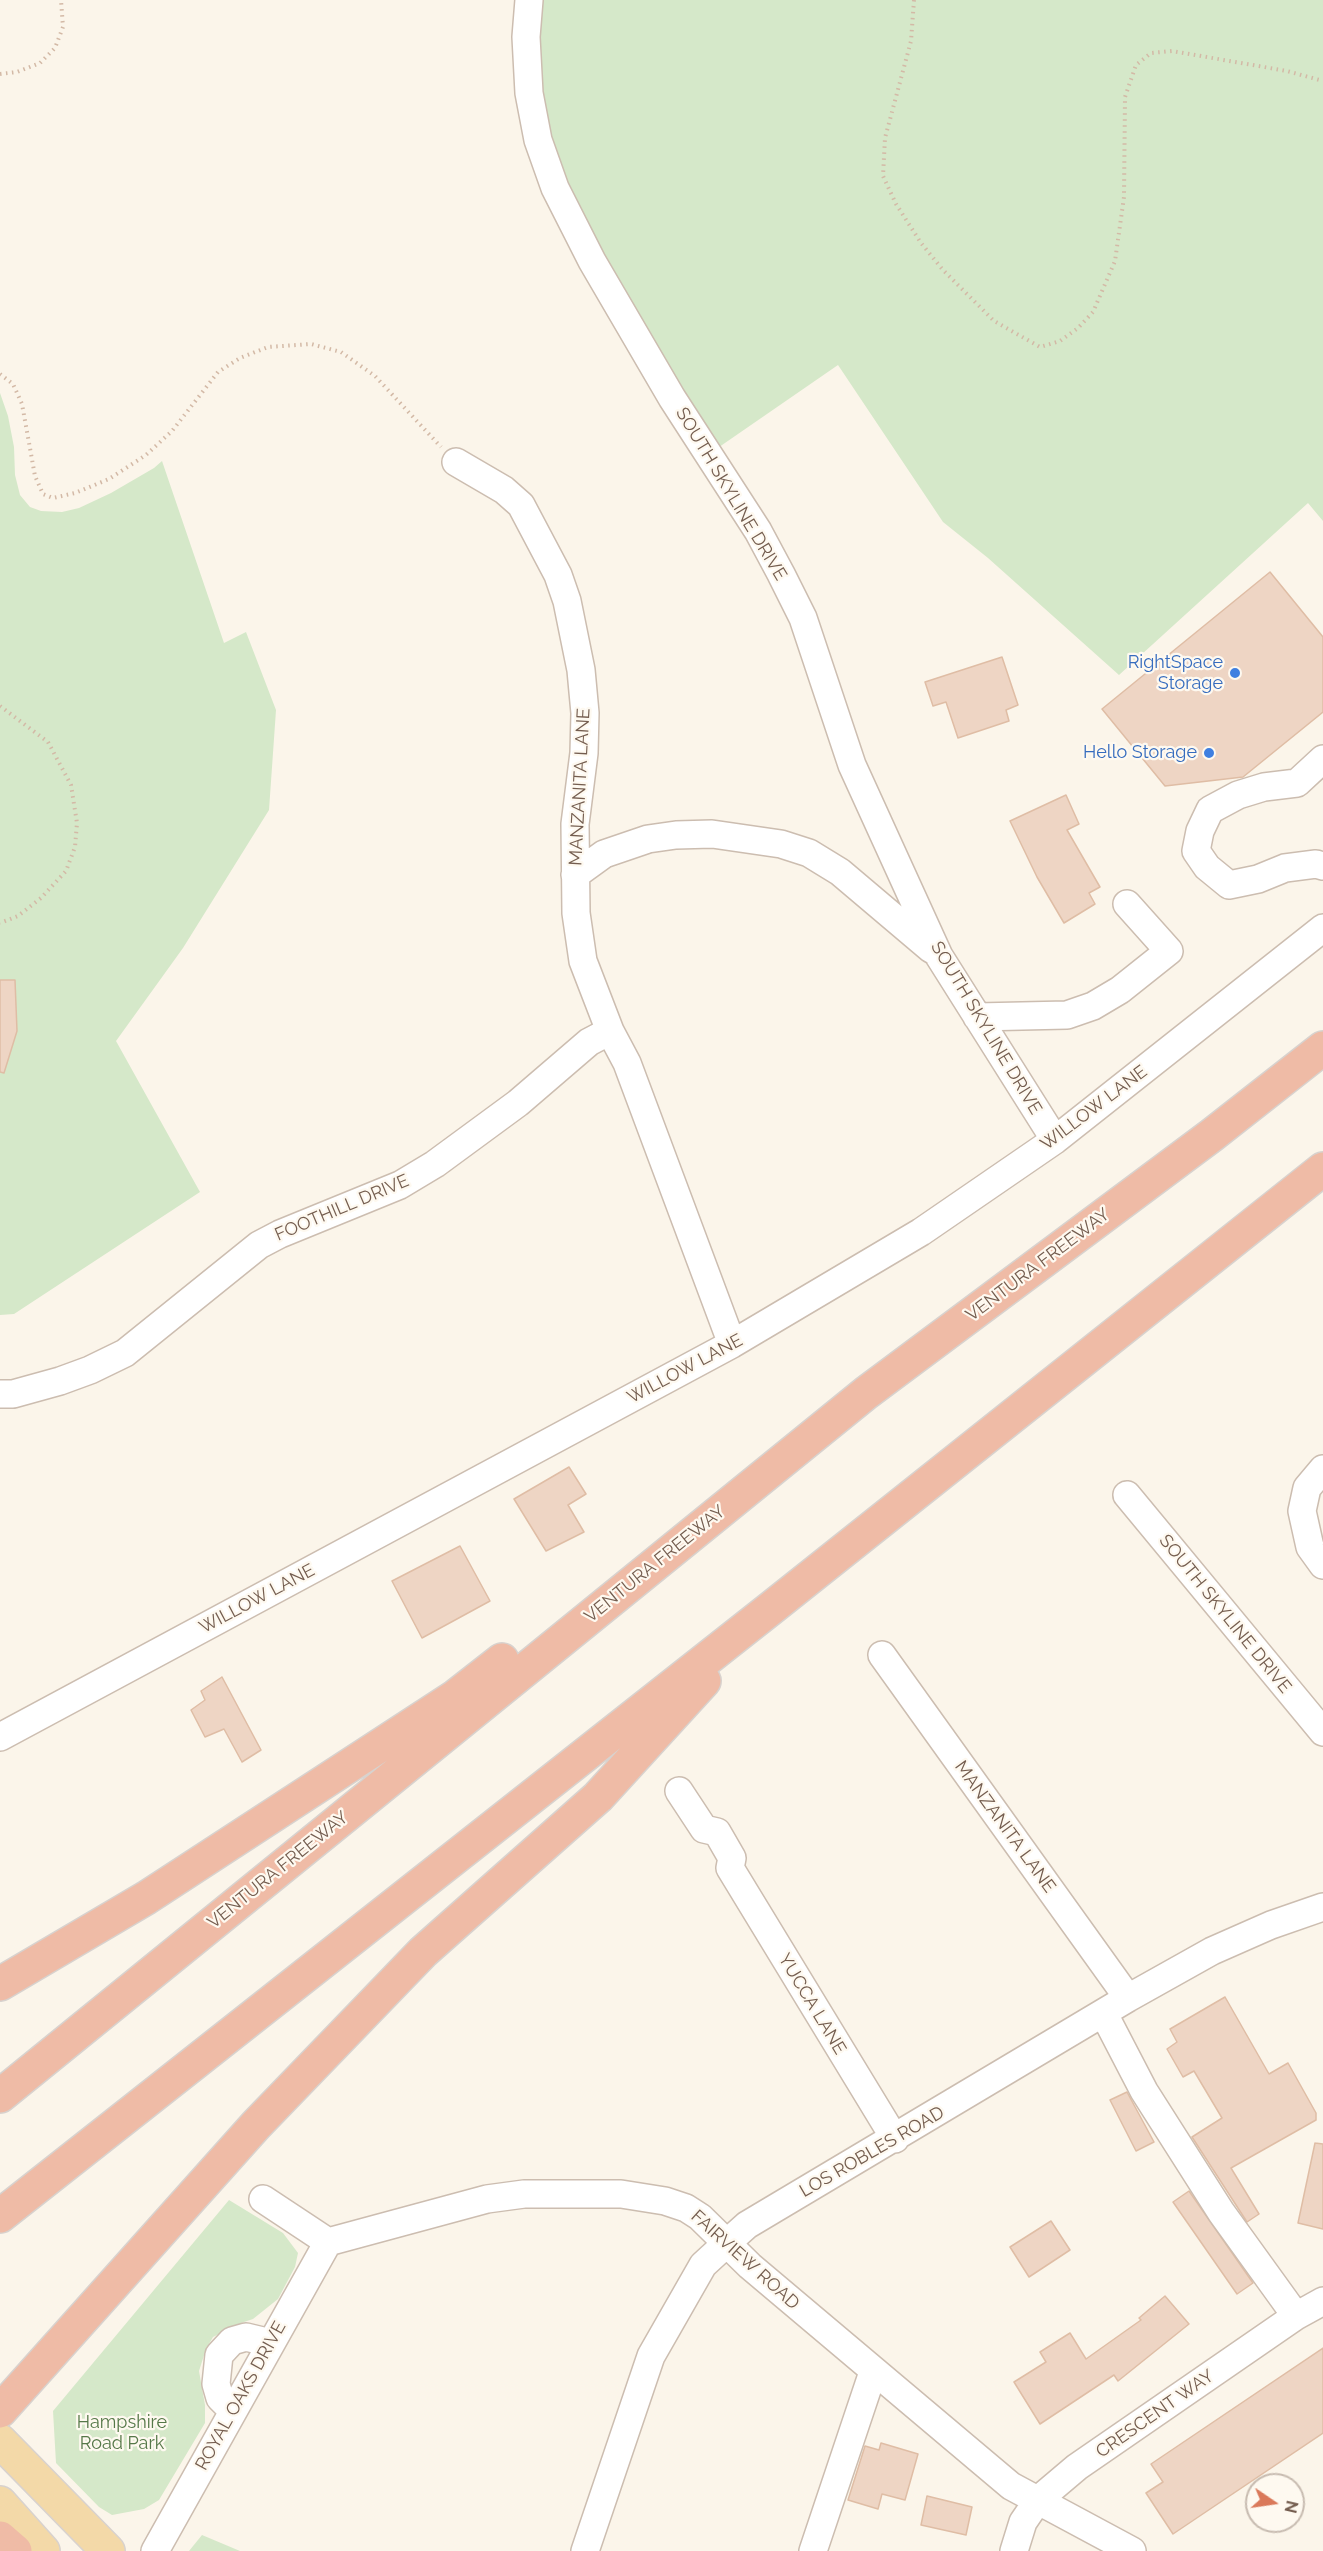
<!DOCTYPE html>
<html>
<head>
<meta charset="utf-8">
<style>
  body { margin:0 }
  #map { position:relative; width:1323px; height:2551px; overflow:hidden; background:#fbf5ea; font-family:Raleway,sans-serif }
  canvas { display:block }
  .north { position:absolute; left:1245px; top:2473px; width:60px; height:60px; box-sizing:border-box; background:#fef9f0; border:2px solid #c7bbb0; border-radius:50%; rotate:103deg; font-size:16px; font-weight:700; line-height:24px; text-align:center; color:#745d4f }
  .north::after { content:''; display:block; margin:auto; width:21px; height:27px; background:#da795a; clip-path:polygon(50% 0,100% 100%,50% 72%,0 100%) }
</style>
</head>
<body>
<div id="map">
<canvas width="1323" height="2551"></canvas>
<div class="north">N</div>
</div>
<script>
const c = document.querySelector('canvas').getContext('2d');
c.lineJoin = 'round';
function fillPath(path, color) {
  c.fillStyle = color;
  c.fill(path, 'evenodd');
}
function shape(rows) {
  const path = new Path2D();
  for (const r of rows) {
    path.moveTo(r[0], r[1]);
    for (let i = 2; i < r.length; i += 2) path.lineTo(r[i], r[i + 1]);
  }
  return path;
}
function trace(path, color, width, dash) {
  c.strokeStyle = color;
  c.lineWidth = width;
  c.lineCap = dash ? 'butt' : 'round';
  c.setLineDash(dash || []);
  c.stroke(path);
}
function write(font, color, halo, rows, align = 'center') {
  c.font = font + ' Raleway,sans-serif';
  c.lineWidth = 4.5;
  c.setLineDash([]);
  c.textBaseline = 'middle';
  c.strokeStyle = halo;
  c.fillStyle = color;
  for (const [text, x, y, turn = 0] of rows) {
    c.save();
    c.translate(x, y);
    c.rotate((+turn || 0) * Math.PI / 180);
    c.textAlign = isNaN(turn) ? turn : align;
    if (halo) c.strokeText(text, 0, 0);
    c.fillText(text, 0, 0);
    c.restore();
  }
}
const green = shape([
  [529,0,1323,0,1323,521,1308,503,1119,675,988,558,943,522,838,365,709,454,555,188],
  [0,393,8,416,14,447,15,475,20,495,30,507,41,511,62,512,79,508,111,493,154,468,162,461,224,643,246,632,276,710,269,810,183,948,116,1041,200,1192,14,1314,0,1315],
  [229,2200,283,2233,298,2253,295,2267,278,2299,253,2319,241,2323,213,2337,206,2349,199,2371,205,2405,205,2423,159,2500,144,2509,112,2515,99,2507,56,2463,53,2411],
  [202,2535,240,2551,189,2551]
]);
const building = shape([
  [1270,572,1323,637,1323,712,1243,777,1165,786,1102,709,1270,572],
  [1002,657,1018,705,1006,710,1009,721,958,738,946,702,933,706,925,682,1002,657],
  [1066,795,1079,824,1067,830,1100,887,1089,893,1095,904,1064,923,1037,877,1010,821,1066,795],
  [0,980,15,980,17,1031,4,1073,0,1072,0,980],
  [569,1467,586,1494,568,1505,584,1532,546,1551,514,1499,569,1467],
  [460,1546,490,1601,422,1638,392,1581,460,1546],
  [222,1677,261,1750,242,1762,224,1729,205,1737,191,1710,205,1700,201,1691,222,1677],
  [1225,1997,1269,2074,1288,2063,1316,2113,1316,2120,1231,2168,1259,2214,1247,2222,1192,2137,1222,2118,1194,2071,1183,2077,1167,2049,1177,2042,1170,2029,1225,1997],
  [1127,2092,1154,2142,1136,2151,1110,2100,1127,2092],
  [1315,2143,1323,2144,1323,2229,1298,2223,1315,2143],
  [1189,2191,1253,2283,1237,2294,1173,2202,1189,2191],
  [1051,2221,1070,2250,1029,2277,1010,2247,1051,2221],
  [1165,2296,1189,2324,1118,2381,1114,2375,1040,2424,1014,2382,1046,2362,1040,2352,1070,2333,1086,2359,1141,2320,1139,2318,1165,2296],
  [1323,2348,1323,2433,1173,2534,1146,2493,1163,2482,1151,2464,1323,2348],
  [881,2443,918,2454,905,2500,882,2494,878,2509,848,2500,865,2446,879,2450,881,2443],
  [927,2496,972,2507,966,2535,921,2525,927,2496]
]);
const path = shape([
  [914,0,911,41,885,138,883,176,896,204,921,243,943,270,994,321,1040,347,1060,341,1078,328,1093,312,1115,261,1124,197,1125,97,1136,65,1151,53,1172,51,1287,71,1323,81],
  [0,74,17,72,40,63,55,48,63,27,61,0],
  [0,374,13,384,22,404,35,476,43,494,53,498,75,493,109,479,146,455,172,431,218,372,240,358,268,347,311,344,341,352,375,376,441,447],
  [0,706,48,742,71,785,77,823,75,847,66,871,41,898,18,916,0,923]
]);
const minor = shape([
  [529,0,526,37,529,93,538,140,555,188,592,261,672,398,758,531,781,574,803,618,852,765,939,956,1055,1140],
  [456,462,504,490,521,505,558,575,567,601,581,670,585,713,584,753,575,824,576,913,583,961,610,1031,627,1063,732,1344],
  [1323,759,1297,783,1264,787,1238,795,1210,810,1200,831,1196,851,1207,867,1229,885,1258,879,1285,868,1316,864,1323,866],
  [575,875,604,854,648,839,676,835,712,834,781,844,809,853,840,872,931,949],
  [977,1017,1067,1015,1093,1006,1120,990,1169,951,1127,904],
  [0,1394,13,1394,60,1381,90,1370,125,1353,259,1245,280,1234,400,1185,435,1164,518,1103,589,1042,610,1031],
  [1323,1469,1307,1488,1302,1511,1310,1547,1323,1565],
  [1127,1495,1323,1732],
  [882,1655,1128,1998],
  [0,1737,732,1344,921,1232,1055,1140,1323,928],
  [679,1791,704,1829,717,1832,732,1858,730,1868,895,2139],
  [1104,2014,1144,2091,1221,2212,1296,2316],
  [263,2199,328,2242,487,2199,524,2194,621,2194,665,2201,686,2208,700,2217,750,2266,1011,2486,1132,2551],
  [233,2411,220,2398,216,2384,219,2355,232,2341,246,2337,271,2343],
  [155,2551,328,2242],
  [585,2551,651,2356,703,2265,728,2242,747,2225,1128,1998,1212,1951,1271,1925,1323,1907],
  [813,2551,873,2372],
  [1014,2551,1023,2522,1038,2500,1077,2467,1296,2316,1323,2301]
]);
const major = shape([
  [0,2441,108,2551],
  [0,2503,43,2551]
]);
const highway = shape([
  [0,1984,146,1898,456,1696,502,1660],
  [0,2096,866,1393,1212,1135,1323,1048],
  [0,2216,770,1609,1323,1169],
  [0,2411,256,2125,423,1952,598,1797,704,1681],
  [0,2538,15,2551]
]);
const markers = [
  [1235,673,6,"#3f7fe0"],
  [1209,753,6,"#3f7fe0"]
];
const streetNames = [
  ["SOUTH SKYLINE DRIVE",731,494,59],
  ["MANZANITA LANE",580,787,-87],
  ["SOUTH SKYLINE DRIVE",986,1028,59],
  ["WILLOW LANE",1094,1108,-37],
  ["FOOTHILL DRIVE",342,1208,-23],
  ["VENTURA FREEWAY",1038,1265,-37],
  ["WILLOW LANE",685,1369,-28],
  ["VENTURA FREEWAY",655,1564,-39],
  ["WILLOW LANE",257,1599,-28],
  ["SOUTH SKYLINE DRIVE",1225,1614,51],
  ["MANZANITA LANE",1005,1827,54],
  ["VENTURA FREEWAY",278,1870,-39],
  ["YUCCA LANE",812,2004,59],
  ["LOS ROBLES ROAD",872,2152,-30],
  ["FAIRVIEW ROAD",745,2260,42],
  ["ROYAL OAKS DRIVE",241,2396,-61],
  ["CRESCENT WAY",1155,2414,-35]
];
const shopNames = [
  ["RightSpace",1223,663],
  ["Storage",1223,684],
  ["Hello Storage",1197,753]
];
const parkNames = [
  ["Hampshire",122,2423],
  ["Road Park",122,2444]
];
fillPath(green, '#d5e8c9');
fillPath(building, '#eed5c4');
trace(building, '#dfbda5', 1.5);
trace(minor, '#ccbdb0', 30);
trace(major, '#d8d2ce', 36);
trace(highway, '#d8d2ce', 36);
trace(path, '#d3b9a6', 4, [1.5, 4.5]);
trace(minor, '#fff', 27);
trace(major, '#f3d9a8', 33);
trace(highway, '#efbba6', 33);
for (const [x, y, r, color] of markers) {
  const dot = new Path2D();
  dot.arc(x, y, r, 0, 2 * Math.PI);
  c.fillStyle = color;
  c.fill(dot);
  trace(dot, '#fef9f0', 2);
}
write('18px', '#745d4f', '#fef9f0', streetNames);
write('18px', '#366cbe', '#fef9f0', shopNames, 'right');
write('18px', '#557848', '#fef9f0', parkNames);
</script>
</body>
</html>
